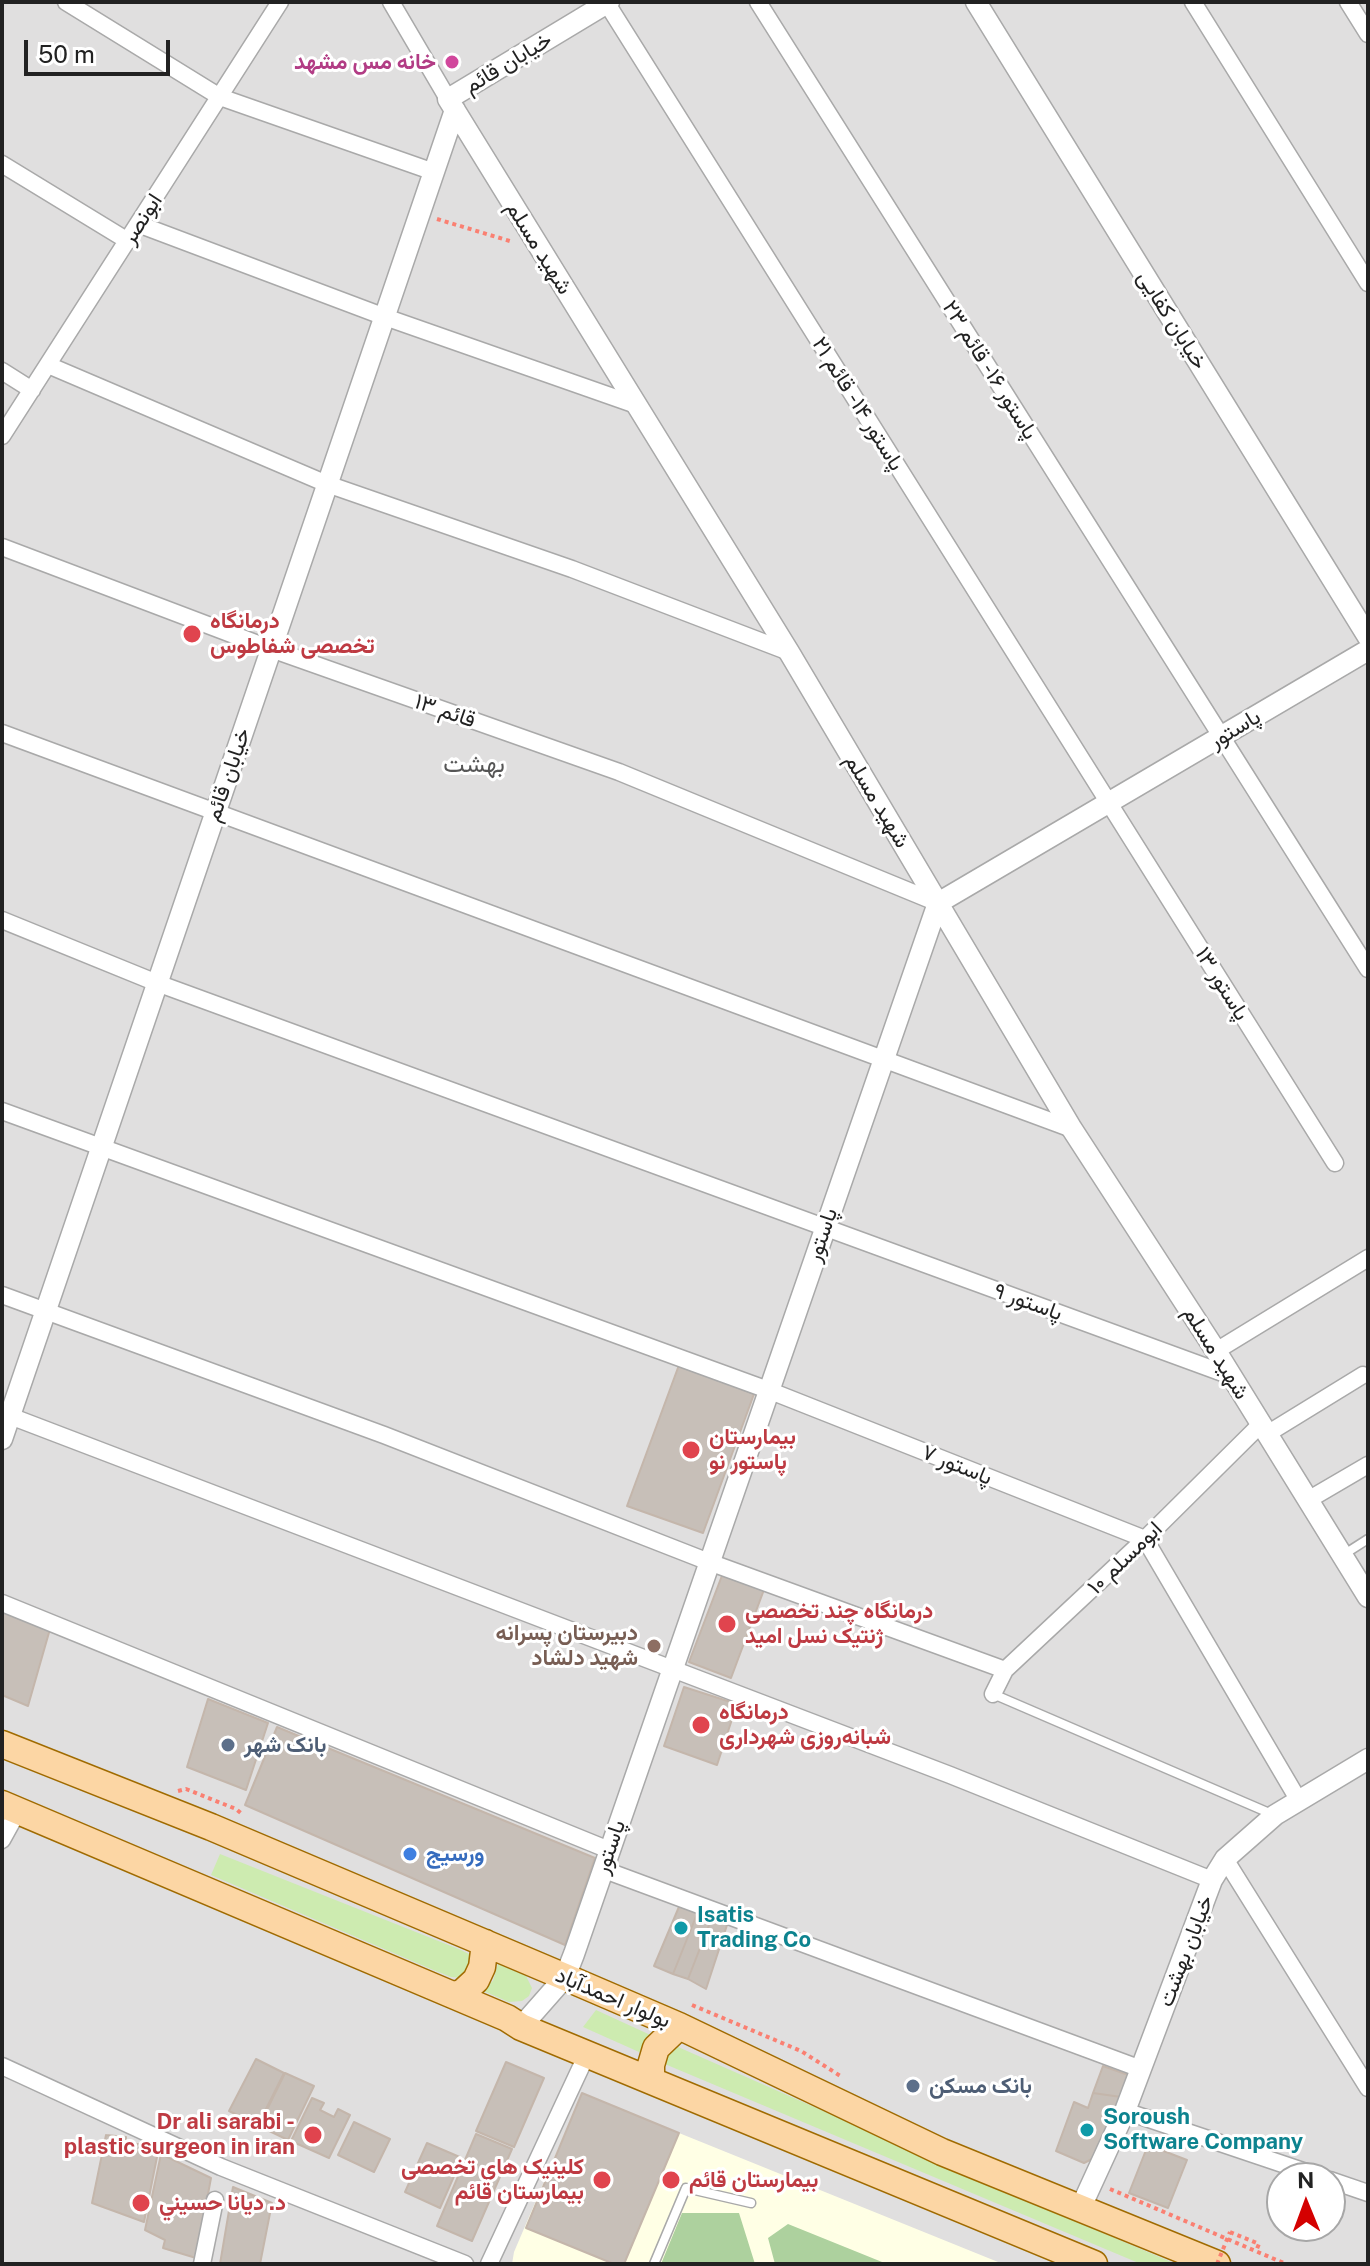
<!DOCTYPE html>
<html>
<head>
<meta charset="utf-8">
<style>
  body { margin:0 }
  #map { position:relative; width:1370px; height:2266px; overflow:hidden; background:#f2efe9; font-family:"Public Sans",sans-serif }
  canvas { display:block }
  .frame { position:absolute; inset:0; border:4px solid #222; pointer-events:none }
  .north { position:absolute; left:1266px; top:2162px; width:80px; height:80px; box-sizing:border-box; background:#fff; border:2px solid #a7a7a7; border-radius:50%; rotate:359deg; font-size:22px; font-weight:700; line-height:32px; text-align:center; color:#222 }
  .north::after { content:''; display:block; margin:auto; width:28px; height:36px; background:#d40000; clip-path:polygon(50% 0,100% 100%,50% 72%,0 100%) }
  .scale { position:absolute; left:24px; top:40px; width:146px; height:36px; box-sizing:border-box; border:4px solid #222; border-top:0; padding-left:10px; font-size:24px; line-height:28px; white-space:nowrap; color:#222; -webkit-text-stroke:6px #fff; paint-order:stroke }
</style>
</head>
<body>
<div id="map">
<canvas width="1370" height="2266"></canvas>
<div class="frame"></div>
<div class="north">N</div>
<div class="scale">50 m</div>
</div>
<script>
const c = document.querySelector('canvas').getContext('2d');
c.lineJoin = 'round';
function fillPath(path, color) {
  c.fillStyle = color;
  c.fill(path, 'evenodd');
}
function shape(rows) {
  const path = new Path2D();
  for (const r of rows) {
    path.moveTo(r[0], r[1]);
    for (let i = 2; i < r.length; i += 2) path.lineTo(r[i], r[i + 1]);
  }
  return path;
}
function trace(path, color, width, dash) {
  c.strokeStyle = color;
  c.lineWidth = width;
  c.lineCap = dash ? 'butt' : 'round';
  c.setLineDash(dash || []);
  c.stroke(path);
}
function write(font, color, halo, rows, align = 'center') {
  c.font = font + ' "Public Sans",Vazirmatn,sans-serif';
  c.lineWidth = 6;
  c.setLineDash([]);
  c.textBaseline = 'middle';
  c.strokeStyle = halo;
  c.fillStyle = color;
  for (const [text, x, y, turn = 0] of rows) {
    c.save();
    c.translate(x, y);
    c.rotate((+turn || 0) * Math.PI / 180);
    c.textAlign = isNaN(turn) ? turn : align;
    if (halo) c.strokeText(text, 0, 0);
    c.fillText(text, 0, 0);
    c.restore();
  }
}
const residential = shape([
  [2,2,1368,2,1368,2264,2,2264],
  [1282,2178,1330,2178,1330,2226,1282,2226]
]);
const education = shape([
  [582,2093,679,2133,1003,2264,512,2264,514,2252]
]);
const grass = shape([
  [220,1854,461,1950,475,1957,465,1978,451,1977,431,1969,211,1875],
  [498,1964,526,1976,532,1988,529,1996,522,2001,509,2002,481,1990,493,1981],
  [596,2010,657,2038,648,2056,583,2027],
  [669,2043,1025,2200,1176,2264,1141,2264,660,2062]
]);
const forest = shape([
  [682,2213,739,2213,755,2264,661,2264],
  [788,2224,887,2264,775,2264,768,2238]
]);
const building = shape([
  [679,1365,754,1394,703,1533,627,1506,679,1365],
  [723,1573,765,1587,731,1678,689,1662,723,1573],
  [2,1611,50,1629,28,1706,2,1695,2,1611],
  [684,1687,737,1704,717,1765,664,1746,684,1687],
  [208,1699,268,1723,246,1790,187,1767,208,1699],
  [277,1727,595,1858,565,1945,245,1805,277,1727],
  [681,1902,699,1909,673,1974,654,1966,681,1902],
  [699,1909,713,1915,688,1979,673,1974,699,1909],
  [713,1915,728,1922,706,1989,688,1979,713,1915],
  [256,2059,284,2073,258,2125,229,2111,256,2059],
  [506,2062,544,2078,514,2147,476,2131,506,2062],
  [1103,2066,1131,2076,1121,2097,1093,2093,1103,2066],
  [285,2073,314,2086,288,2140,259,2126,285,2073],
  [582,2093,679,2133,624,2264,614,2264,526,2228,582,2093],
  [1093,2093,1121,2097,1100,2155,1084,2163,1056,2151,1074,2102,1088,2108,1093,2093],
  [312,2098,324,2103,320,2110,334,2117,338,2109,350,2115,329,2158,291,2141,312,2098],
  [354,2122,390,2139,374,2172,338,2155,354,2122],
  [476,2134,512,2149,472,2241,437,2226,476,2134],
  [106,2135,126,2137,126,2142,143,2145,143,2150,158,2152,144,2222,92,2203,106,2135],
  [427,2143,462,2158,440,2208,405,2192,427,2143],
  [1148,2145,1187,2160,1168,2208,1129,2193,1148,2145],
  [161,2154,211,2178,196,2258,163,2248,165,2240,145,2230,161,2154],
  [233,2187,272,2203,260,2264,220,2264,233,2187]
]);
const path = shape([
  [437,219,513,242],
  [178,1791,186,1789,236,1809,243,1815],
  [692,2005,801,2051,842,2077],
  [1110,2189,1286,2264],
  [1230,2232,1259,2244,1256,2251]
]);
const service = shape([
  [1343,1555,1368,1539],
  [993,1694,1274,1815],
  [654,2264,686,2188,751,2203]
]);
const minor = shape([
  [66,2,220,97,434,172],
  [391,2,448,99],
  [606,2,1335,1163],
  [758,2,1368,969],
  [1193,2,1368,283],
  [1348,2,1368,34],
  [2,164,128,241],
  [138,224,385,317,636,405],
  [48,365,327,484,572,569,789,652],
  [2,371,32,390],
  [2,436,280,2],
  [2,547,271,649,619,772,938,903],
  [2,733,1072,1129],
  [2,920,157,983,1231,1376],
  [2,1111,768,1390,1145,1539,1299,1801],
  [2,1295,384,1435,709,1562,1005,1670],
  [1216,1351,1368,1258],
  [10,1416,950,1775,1212,1880],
  [1267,1434,1363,1375],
  [1308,1500,1368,1465],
  [2,1603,609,1850],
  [993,1694,1005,1670,1145,1539,1261,1424],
  [2,1840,18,1811],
  [1225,1859,1368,2088],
  [602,1869,1141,2069],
  [2,2066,221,2167,465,2264],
  [1125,2111,1324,2178],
  [1330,2180,1368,2193],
  [202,2264,215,2200],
  [489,2264,588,2052]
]);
const tertiary = shape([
  [609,2,448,99,789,652,1072,1129,1216,1351,1368,1597],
  [976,2,1368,637],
  [2,1439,455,110],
  [521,2027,565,1977,574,1954,938,903,1368,650],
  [1081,2207,1125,2111,1212,1880,1225,1859,1275,1815,1368,1759]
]);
const primary = shape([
  [2,1744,211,1827,565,1977,679,2026,942,2152,1217,2264],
  [2,1804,507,2018,521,2027,1094,2264],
  [453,1995,462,1993,476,1980,482,1967,485,1943],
  [651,2080,651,2065,656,2048,679,2026]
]);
const pathBridge = shape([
  [1217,2264,1230,2232]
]);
const markers = [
  [452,62,8,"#d1479c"],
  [192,634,10,"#e0444e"],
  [691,1450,10,"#e0444e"],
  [727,1624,10,"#e0444e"],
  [654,1646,8,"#8d6e63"],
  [701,1725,10,"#e0444e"],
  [228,1745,8,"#5c6f8a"],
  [410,1854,8,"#3f7fe0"],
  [681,1928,8,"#0f9aa8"],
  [913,2086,8,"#5c6f8a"],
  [1087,2130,8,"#0f9aa8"],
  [313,2135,10,"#e0444e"],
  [602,2180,10,"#e0444e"],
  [671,2180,10,"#e0444e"],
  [141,2203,10,"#e0444e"]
];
const hotelNames = [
  ["خانه مس مشهد",436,62]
];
const streetNames = [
  ["خیابان قائم",508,63,-31],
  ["ابونصر",142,219,-57],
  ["شهید مسلم",539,248,58],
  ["خیابان کفایی",1172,320,58],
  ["پاستور ۱۶- قائم ۲۳",990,370,58],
  ["پاستور ۱۴- قائم ۲۱",858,404,58],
  ["قائم ۱۳",445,711,19],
  ["پاستور",1235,729,-31],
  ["خیابان قائم",228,775,-71],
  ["شهید مسلم",877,801,59],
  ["پاستور ۱۳",1222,984,58],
  ["پاستور",822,1235,-71],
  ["پاستور ۹",1028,1302,20],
  ["شهید مسلم",1216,1353,58],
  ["پاستور ۷",957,1465,22],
  ["ابومسلم ۱۰",1125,1558,-44],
  ["پاستور",610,1847,-71],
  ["خیابان بهشت",1186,1951,-69],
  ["بولوار احمدآباد",613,1998,23]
];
const healthNames = [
  ["درمانگاه",210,621],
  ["تخصصی شفاطوس",210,646],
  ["بیمارستان",709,1437],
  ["پاستور نو",709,1462],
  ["درمانگاه چند تخصصی",745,1611],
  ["ژنتیک نسل امید",745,1636],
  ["درمانگاه",719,1712],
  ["شبانه‌روزی شهرداری",719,1737],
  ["Dr ali sarabi -",295,2122,"right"],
  ["plastic surgeon in iran",295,2147,"right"],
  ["کلینیک های تخصصی",584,2167,"right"],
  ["بیمارستان قائم",584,2192,"right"],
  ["بیمارستان قائم",689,2180],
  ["د. ديانا حسيني",159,2203]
];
const educationNames = [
  ["دبیرستان پسرانه",638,1633],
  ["شهید دلشاد",638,1658]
];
const serviceNames = [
  ["بانک شهر",244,1745],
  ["بانک مسکن",929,2086]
];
const shopNames = [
  ["ورسیج",426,1854]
];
const cultureNames = [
  ["Isatis",697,1915],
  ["Trading Co",697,1940],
  ["Soroush",1103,2117],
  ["Software Company",1103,2142]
];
const neighbourhoodNames = [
  ["بهشت",474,765]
];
fillPath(residential, '#e0dfdf');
fillPath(education, '#ffffe5');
fillPath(grass, '#cdebb0');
fillPath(forest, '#add19e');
fillPath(building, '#c7bfb8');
trace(building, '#c4b6ab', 2);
trace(service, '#a9a9a9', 11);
trace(minor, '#a9a9a9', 19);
trace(tertiary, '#a9a9a9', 23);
trace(primary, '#a06b00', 29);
trace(path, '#fa8072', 4, [4, 4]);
trace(service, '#fff', 8);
trace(minor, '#fff', 16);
trace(tertiary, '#fff', 20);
trace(primary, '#fcd6a4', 26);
trace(pathBridge, '#fa8072', 4, [4, 4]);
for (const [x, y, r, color] of markers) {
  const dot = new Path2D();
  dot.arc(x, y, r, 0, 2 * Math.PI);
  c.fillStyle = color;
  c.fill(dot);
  trace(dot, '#fff', 3);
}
write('bold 22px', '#b23c85', '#fff', hotelNames, 'right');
write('22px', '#222', '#fff', streetNames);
write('bold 22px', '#be3a42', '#fff', healthNames, 'left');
write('bold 22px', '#785e54', '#fff', educationNames, 'right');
write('bold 22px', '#4e5e75', '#fff', serviceNames, 'left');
write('bold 22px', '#366cbe', '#fff', shopNames, 'left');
write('bold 22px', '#0d838f', '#fff', cultureNames, 'left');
write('24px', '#555', '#fff', neighbourhoodNames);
</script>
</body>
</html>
